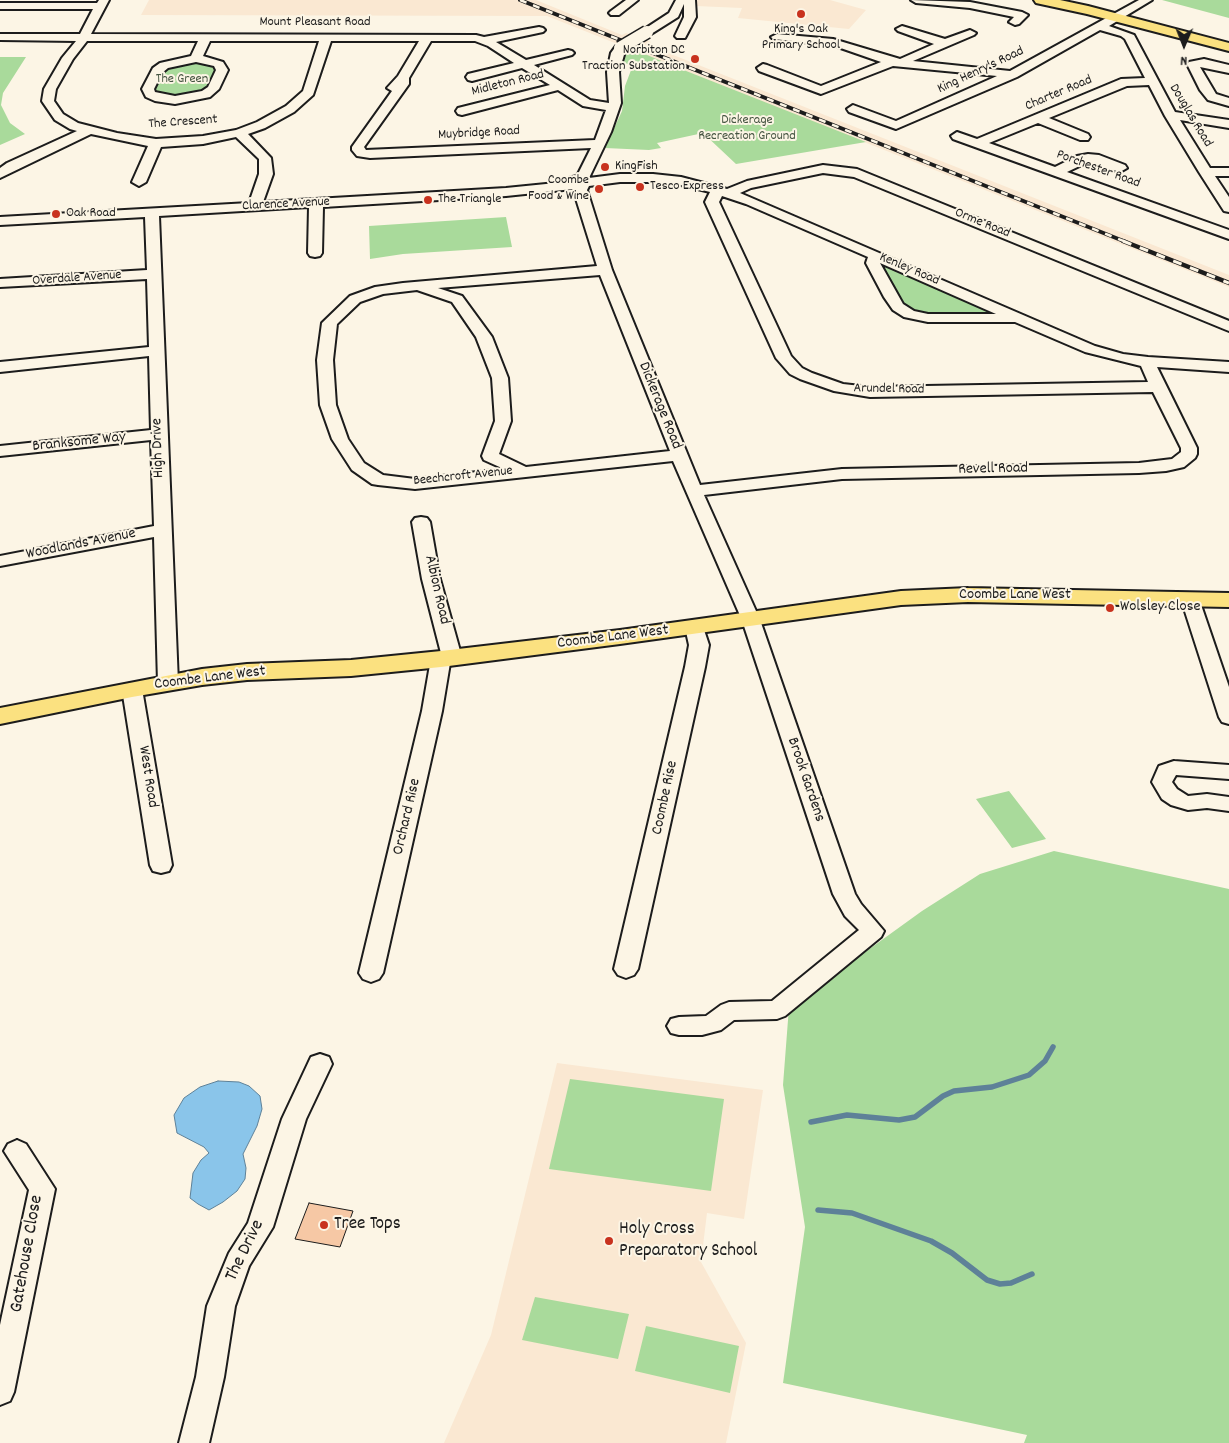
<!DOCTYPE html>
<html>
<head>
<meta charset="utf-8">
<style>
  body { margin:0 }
  #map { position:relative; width:1229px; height:1443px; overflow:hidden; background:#fcf5e5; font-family:Dekko,sans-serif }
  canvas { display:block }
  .north { position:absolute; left:1159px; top:20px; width:50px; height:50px; -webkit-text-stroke:4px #fcf5e5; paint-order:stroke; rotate:181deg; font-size:14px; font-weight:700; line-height:20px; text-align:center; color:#1c1c1c }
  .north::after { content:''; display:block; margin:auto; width:18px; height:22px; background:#1c1c1c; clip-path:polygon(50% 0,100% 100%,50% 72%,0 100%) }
</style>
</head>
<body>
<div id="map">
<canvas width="1229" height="1443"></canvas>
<div class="north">N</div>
</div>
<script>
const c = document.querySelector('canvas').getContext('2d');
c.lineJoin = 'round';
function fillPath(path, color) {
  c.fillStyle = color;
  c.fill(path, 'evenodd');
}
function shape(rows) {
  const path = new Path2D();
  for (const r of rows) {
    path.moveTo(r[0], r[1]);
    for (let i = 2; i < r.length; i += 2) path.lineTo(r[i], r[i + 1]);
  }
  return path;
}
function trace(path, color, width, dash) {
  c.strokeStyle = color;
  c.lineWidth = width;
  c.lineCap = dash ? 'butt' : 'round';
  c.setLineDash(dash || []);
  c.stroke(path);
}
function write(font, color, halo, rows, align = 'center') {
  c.font = font + ' Dekko,sans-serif';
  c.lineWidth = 4;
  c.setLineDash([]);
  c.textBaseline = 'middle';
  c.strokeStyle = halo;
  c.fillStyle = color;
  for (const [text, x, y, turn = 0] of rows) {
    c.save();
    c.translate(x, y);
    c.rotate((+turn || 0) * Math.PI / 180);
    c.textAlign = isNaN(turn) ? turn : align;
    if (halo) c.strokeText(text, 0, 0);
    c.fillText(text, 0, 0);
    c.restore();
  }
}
const built = shape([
  [149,0,536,0,622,35,626,33,636,36,651,42,648,45,1229,275,1229,287,547,16,141,15],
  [696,0,830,0,866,10,849,29,738,18,742,8,696,6],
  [557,1063,763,1090,744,1219,707,1213,701,1262,746,1343,726,1443,444,1443,491,1335]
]);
const green = shape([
  [1162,0,1229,0,1229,18],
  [628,47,671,65,866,142,736,164,703,133,657,143,661,148,649,150,605,148,622,111,625,86,633,65,622,63,623,54],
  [0,57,26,57,3,93,1,105,10,123,25,134,0,145],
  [196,58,219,64,213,89,190,98,150,94,157,71],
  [506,217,512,247,403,254,370,259,369,226],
  [879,264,995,314,946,317,910,312,901,305],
  [1009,791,1046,839,1012,848,976,799],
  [1054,851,1229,889,1229,1443,1024,1443,1027,1435,783,1383,805,1227,783,1085,789,1007,922,911,980,874],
  [570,1079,724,1099,711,1191,549,1169],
  [535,1297,629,1314,618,1359,522,1340],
  [646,1326,739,1346,730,1393,635,1371]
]);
const water = shape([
  [218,1081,239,1082,249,1086,260,1096,262,1109,257,1126,243,1154,246,1168,245,1179,237,1191,223,1202,209,1210,198,1204,190,1198,193,1173,201,1160,209,1153,204,1147,177,1133,174,1115,184,1098,200,1087,218,1081]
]);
const stream = shape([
  [811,1122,847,1115,899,1120,915,1117,943,1096,954,1091,992,1087,1029,1075,1045,1061,1053,1047],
  [818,1210,852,1213,931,1241,952,1253,987,1280,1000,1284,1011,1283,1032,1274]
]);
const building = shape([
  [309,1203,353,1211,340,1247,295,1239,309,1203]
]);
const minor = shape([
  [99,0,109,0,91,34,476,35,484,37,539,27,543,28,545,30,543,32,496,42,526,60,568,50,572,51,574,53,572,55,534,65,590,100,609,103,607,72,611,53,616,46,624,46,626,48,619,72,621,103,611,132,589,178,620,174,653,174,681,177,727,189,747,181,823,165,857,169,1229,321,1229,331,1224,329,854,177,823,173,751,188,740,193,1095,346,1123,354,1148,357,1229,362,1229,372,1157,367,1197,448,1197,454,1195,458,1184,467,1166,471,1139,473,842,479,704,495,760,620,855,894,861,904,884,931,881,937,785,1016,777,1019,734,1020,721,1030,702,1035,679,1035,671,1033,667,1026,671,1019,679,1017,706,1016,721,1005,729,1002,772,1001,859,930,845,916,833,894,742,620,673,461,415,489,378,485,372,484,352,470,332,439,320,405,317,360,322,323,350,296,375,287,403,283,597,266,573,189,506,196,323,207,322,253,320,256,315,257,310,256,308,253,309,207,159,216,178,683,175,687,168,689,161,687,158,683,154,537,0,566,0,556,154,526,151,440,0,456,0,446,151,430,149,356,0,372,0,362,149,347,147,279,0,287,0,279,147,270,145,217,0,225,0,217,249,203,259,174,259,159,236,137,203,144,161,147,146,182,139,186,132,182,148,146,91,134,0,178,0,168,7,163,77,131,70,129,55,120,42,101,44,89,62,58,76,41,0,40,0,34,80,34,93,9,0,9,0,3,97,3,99,0],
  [87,41,198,41,191,56,160,63,153,68,142,89,146,97,155,101,175,104,210,97,219,89,228,70,223,62,203,56,210,41,319,41,303,91,286,106,257,122,236,130,203,136,156,139,117,133,78,123,63,114,54,101,56,89,73,59,87,41],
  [331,41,419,41,398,76,387,88,392,91,352,147,352,150,357,156,370,158,591,148,577,176,568,178,566,182,506,188,263,202,273,174,271,158,248,134,265,128,294,112,313,95,331,41],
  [431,41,475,41,488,46,514,63,468,74,466,77,468,80,472,81,522,68,550,85,458,108,456,111,458,114,462,115,558,90,583,106,606,110,595,140,366,150,364,147,409,84,409,78,431,41],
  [196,62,214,66,216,70,208,87,202,91,175,96,155,92,154,89,162,73,168,68,196,62],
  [620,182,653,182,681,185,710,192,705,202,776,358,790,374,800,379,834,391,870,397,1153,392,1181,448,1181,452,1172,459,1139,463,842,469,700,485,612,270,587,190,589,186,620,182],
  [722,196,746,204,868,257,866,263,884,297,893,310,904,317,928,322,1015,322,1085,352,1141,366,1148,382,870,387,843,384,812,373,802,368,791,356,719,202,722,196],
  [880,263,996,314,928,314,914,311,903,304,880,263],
  [600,275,670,451,526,467,499,454,511,421,508,378,492,337,462,296,438,288,600,275],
  [417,290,452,302,476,337,492,378,495,421,482,456,484,460,504,469,415,479,383,475,364,463,348,439,336,405,333,360,337,324,360,302,383,294,417,290],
  [626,0,638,0,619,15,611,15,609,13,611,11,626,0],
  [676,0,695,0,696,17,685,38,677,38,675,36,684,17,684,4,678,17,651,34,643,34,641,32,643,30,669,13,676,0],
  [911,0,970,2,1022,12,1028,15,1019,24,1015,25,1009,22,1014,17,970,8,916,3,911,0],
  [1139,0,1152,0,1109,26,1134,35,1175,112,1229,120,1229,128,1180,120,1210,168,1229,168,1229,176,1215,176,1229,197,1229,212,1224,211,1199,172,1165,116,1149,85,1127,86,1049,118,1088,134,1090,137,1088,140,1080,140,1038,123,989,143,1055,167,1077,156,1088,154,1099,155,1125,165,1127,168,1120,172,1088,162,1067,172,1229,230,1229,239,953,139,951,136,957,132,977,139,1121,79,1145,78,1125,39,1121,36,1100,30,1017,77,896,129,849,112,847,109,853,105,896,121,997,76,893,66,821,94,759,71,757,68,763,64,767,65,821,86,881,62,832,45,773,39,771,37,777,34,833,39,900,59,934,44,898,31,896,29,902,26,945,39,970,30,976,33,974,35,913,61,1010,71,1139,0],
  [1204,59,1229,65,1229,73,1200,67,1216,94,1229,98,1229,106,1208,100,1200,90,1187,64,1189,62,1204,59],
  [421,517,427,518,430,522,440,579,462,658,459,662,450,663,442,711,383,973,379,979,371,982,363,979,359,973,422,711,431,659,434,655,441,653,422,579,412,522,415,518,421,517],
  [1190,593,1197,595,1199,599,1229,687,1229,724,1222,722,1219,717,1181,599,1183,595,1190,593],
  [694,621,701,623,703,627,709,645,705,667,638,969,634,975,626,978,618,975,614,969,685,667,689,645,685,627,687,623,694,621],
  [132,683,139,685,142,689,172,865,169,871,161,873,153,871,150,865,122,689,125,685,132,683],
  [1174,761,1229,765,1229,779,1176,775,1172,782,1177,789,1188,796,1207,794,1229,797,1229,811,1207,808,1188,810,1171,805,1162,799,1152,782,1159,766,1174,761],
  [320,1054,329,1057,332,1064,306,1119,273,1227,249,1266,235,1306,224,1377,209,1443,179,1443,196,1377,207,1306,229,1253,248,1223,282,1119,311,1057,320,1054],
  [17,1140,26,1144,55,1189,14,1392,10,1401,0,1405,0,1325,29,1190,4,1151,8,1144,17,1140]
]);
const major = shape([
  [1034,0,1060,0,1088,6,1229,43,1229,51,1087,14,1036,3,1034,0],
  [968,588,1229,593,1229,607,968,602,901,605,620,644,441,667,351,676,247,680,202,685,132,697,0,724,0,708,202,669,247,664,351,660,441,651,620,630,901,591,968,588]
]);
const railFar1 = shape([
  [520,0,1126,242]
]);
const rail = shape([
  [1123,241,1229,283]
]);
const minorBridge = shape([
  [620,48,647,32]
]);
const markers = [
  [801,14,5,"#c8321e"],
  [695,59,5,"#c8321e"],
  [605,167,5,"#c8321e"],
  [640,187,5,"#c8321e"],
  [599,189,5,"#c8321e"],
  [428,200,5,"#c8321e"],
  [56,214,5,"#c8321e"],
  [1110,608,5,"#c8321e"],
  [324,1225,5,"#c8321e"],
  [609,1241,5,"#c8321e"]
];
const farStreetnames = [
  ["Mount Pleasant Road",315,23],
  ["King Henry's Road",981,71,-25],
  ["Midleton Road",508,84,-14],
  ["Charter Road",1059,94,-23],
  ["Douglas Road",1190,116,59],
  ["The Crescent",183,123,-4],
  ["Muybridge Road",479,134,-3],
  ["Porchester Road",1098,170,20],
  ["Clarence Avenue",286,205,-3],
  ["Orme Road",982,224,22],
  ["Kenley Road",909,270,23],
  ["Overdale Avenue",77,279,-4],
  ["Arundel Road",889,390,1],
  ["Beechcroft Avenue",463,477,-6]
];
const farPoinames = [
  ["King's Oak",801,30,"center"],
  ["Primary School",801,46,"center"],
  ["Norbiton DC",685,51,"right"],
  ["Traction Substation",685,67,"right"],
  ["KingFish",615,167],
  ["Coombe",589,181,"right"],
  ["Food & Wine",589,197,"right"],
  ["Tesco Express",650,187],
  ["The Triangle",438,200],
  ["Oak Road",66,214]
];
const farParknames = [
  ["The Green",182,80],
  ["Dickerage",747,121],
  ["Recreation Ground",747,137]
];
const streetNames = [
  ["Dickerage Road",659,406,68],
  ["Branksome Way",79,443,-6],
  ["High Drive",159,448,-92],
  ["Revell Road",993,470,-1],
  ["Woodlands Avenue",81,545,-11],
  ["Albion Road",436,590,77],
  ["Coombe Lane West",1015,596],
  ["Coombe Lane West",613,638,-7],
  ["Coombe Lane West",210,679,-7],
  ["West Road",147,777,81],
  ["Brook Gardens",805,780,71],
  ["Coombe Rise",666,798,-78],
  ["Orchard Rise",408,817,-77]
];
const poiNames = [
  ["Wolsley Close",1120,608]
];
const nearPoinames = [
  ["Tree Tops",334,1225],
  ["Holy Cross",619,1230],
  ["Preparatory School",619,1252]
];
const nearStreetnames = [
  ["The Drive",246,1251,-64],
  ["Gatehouse Close",28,1254,-80]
];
fillPath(built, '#fae8d2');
fillPath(green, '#a9da9b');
fillPath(water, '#8ac5ea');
trace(water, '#5e8198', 1);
trace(stream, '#5e8198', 5.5);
fillPath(building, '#f6c8a5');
trace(building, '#1c1c1c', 1);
trace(minor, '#1c1c1c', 4);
trace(major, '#1c1c1c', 4);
fillPath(minor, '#fcf5e5');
fillPath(major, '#fbe180');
trace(railFar1, '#1c1c1c', 4);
trace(rail, '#1c1c1c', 4.5);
trace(railFar1, '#fcf5e5', 2.5, [7]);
trace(rail, '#fcf5e5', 3, [9]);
trace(minorBridge, '#1c1c1c', 15, []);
trace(minorBridge, '#fcf5e5', 12);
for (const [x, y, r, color] of markers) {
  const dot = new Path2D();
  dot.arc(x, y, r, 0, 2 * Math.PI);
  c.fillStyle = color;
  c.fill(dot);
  trace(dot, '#fcf5e5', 2);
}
write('14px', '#1c1c1c', '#fcf5e5', farStreetnames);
write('14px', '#1c1c1c', '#fcf5e5', farPoinames, 'left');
write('14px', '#465542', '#fcf5e5', farParknames);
write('16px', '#1c1c1c', '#fcf5e5', streetNames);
write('16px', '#1c1c1c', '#fcf5e5', poiNames, 'left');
write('19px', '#1c1c1c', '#fcf5e5', nearPoinames, 'left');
write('19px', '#1c1c1c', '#fcf5e5', nearStreetnames);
</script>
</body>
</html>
